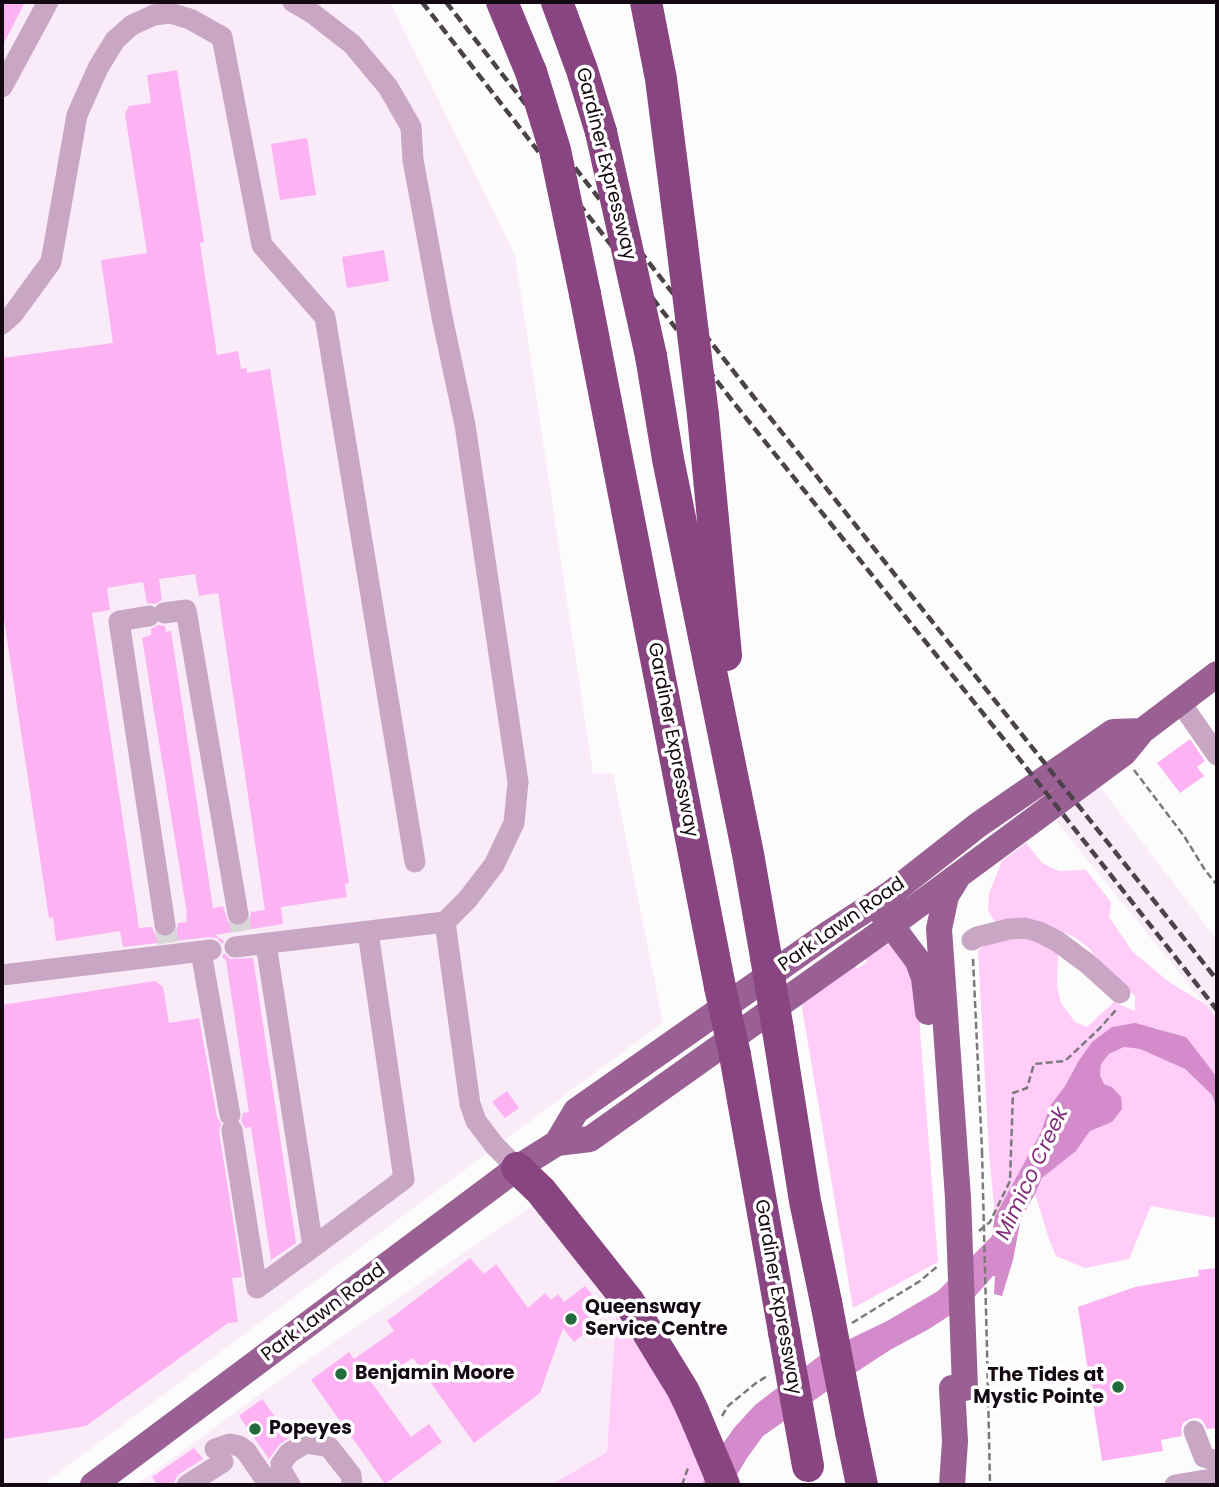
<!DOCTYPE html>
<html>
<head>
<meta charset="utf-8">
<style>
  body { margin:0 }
  #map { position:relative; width:1219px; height:1487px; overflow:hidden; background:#fcfcfc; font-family:Poppins,sans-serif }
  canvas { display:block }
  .frame { position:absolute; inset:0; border:4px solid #140912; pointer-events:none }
</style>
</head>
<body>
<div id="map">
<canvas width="1219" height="1487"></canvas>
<div class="frame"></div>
</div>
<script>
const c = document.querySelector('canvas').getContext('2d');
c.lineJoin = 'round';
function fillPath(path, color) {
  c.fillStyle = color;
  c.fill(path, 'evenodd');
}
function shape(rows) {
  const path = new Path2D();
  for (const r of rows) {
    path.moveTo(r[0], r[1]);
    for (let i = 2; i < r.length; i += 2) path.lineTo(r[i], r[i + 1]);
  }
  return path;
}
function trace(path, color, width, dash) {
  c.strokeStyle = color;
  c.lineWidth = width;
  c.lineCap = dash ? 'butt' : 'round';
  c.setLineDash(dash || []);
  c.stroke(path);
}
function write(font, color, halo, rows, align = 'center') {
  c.font = font + ' Poppins,sans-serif';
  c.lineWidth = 7;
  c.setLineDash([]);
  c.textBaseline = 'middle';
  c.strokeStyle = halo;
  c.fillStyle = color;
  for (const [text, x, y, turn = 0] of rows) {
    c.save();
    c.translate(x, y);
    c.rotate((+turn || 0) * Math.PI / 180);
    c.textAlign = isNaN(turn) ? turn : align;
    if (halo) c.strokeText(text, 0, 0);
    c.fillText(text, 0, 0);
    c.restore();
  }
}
const built = shape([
  [2,2,390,2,515,255,593,773,613,773,663,1022,42,1485,2,1485],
  [1100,787,1217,940,1217,1019,1056,821],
  [536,1203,616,1315,607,1452,551,1485,136,1485,285,1376]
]);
const green = shape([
  [1026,843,1042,863,1059,871,1086,870,1111,902,1109,917,1133,952,1169,982,1205,1004,1217,1019,1217,1077,1185,1037,1155,1028,1078,1062,1065,1086,1051,1106,1041,1132,995,1216,989,1153,978,950,990,942,1029,937,1058,951,1057,986,1061,1003,1075,1022,1087,1027,1114,1002,1135,1011,1135,996,1104,967,1089,948,1074,937,1054,928,996,923,988,911,989,893,1002,861],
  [893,944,916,978,938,1262,853,1308,801,1002,855,965,857,969,867,962,865,957,887,945],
  [1124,1047,1140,1049,1185,1069,1212,1095,1217,1110,1217,1218,1151,1206,1129,1259,1085,1268,1056,1256,1050,1242,1035,1194,1042,1178,1076,1151,1090,1131,1112,1122,1112,1087,1104,1084,1100,1075,1101,1064,1109,1054],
  [616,1315,665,1388,680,1418,708,1485,551,1485,607,1452]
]);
const water = shape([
  [1135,1023,1186,1037,1217,1077,1217,1110,1212,1095,1185,1069,1140,1049,1124,1047,1109,1054,1101,1064,1100,1075,1104,1084,1112,1087,1121,1097,1122,1109,1112,1122,1090,1131,1076,1151,1042,1178,1035,1194,1021,1218,1013,1260,1002,1296,994,1294,995,1276,993,1276,969,1303,929,1329,890,1350,826,1392,763,1436,747,1458,731,1485,702,1485,713,1458,734,1428,755,1405,827,1350,887,1321,938,1291,992,1236,995,1216,1041,1132,1050,1106,1065,1086,1078,1062,1092,1042,1112,1027]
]);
const building = shape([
  [2,2,25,2,2,47],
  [177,70,204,242,200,243,217,355,238,351,241,369,247,368,247,373,270,369,349,883,345,884,347,897,281,907,283,924,215,935,224,941,222,944,217,938,209,937,123,947,120,931,56,941,53,917,49,918,2,606,2,358,113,343,101,260,147,253,125,114,129,106,151,103,147,75],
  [195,574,199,596,218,593,265,910,251,912,250,918,247,924,240,927,233,926,228,922,223,906,213,908,171,631,166,632,165,626,158,625,151,629,151,635,142,638,187,913,186,913,187,922,178,923,177,929,174,935,166,938,160,937,155,934,152,927,139,928,92,613,110,610,107,588,143,582,147,603,155,604,162,600,159,579],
  [307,138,316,195,280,200,271,144],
  [384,250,389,281,347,288,342,257],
  [1190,739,1205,761,1197,767,1204,776,1180,793,1157,763],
  [224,953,230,959,253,958,296,1243,271,1260,251,1127,245,1128,241,1121,243,1113,249,1112,226,960,222,957],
  [155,981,163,987,169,1023,199,1018,217,1117,221,1124,219,1132,242,1277,232,1278,238,1322,228,1323,86,1426,4,1439,2,1427,2,1005],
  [507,1091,519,1108,505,1118,492,1102],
  [470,1258,484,1274,496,1264,528,1308,545,1293,551,1300,558,1294,564,1302,585,1286,594,1297,587,1314,595,1325,574,1342,563,1328,540,1393,474,1443,413,1358,393,1371,389,1365,369,1379,411,1437,429,1424,442,1442,385,1484,311,1380,349,1352,354,1359,394,1331,387,1321],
  [1217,1268,1217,1428,1207,1429,1202,1420,1197,1418,1190,1419,1183,1423,1181,1430,1182,1436,1161,1440,1163,1451,1102,1461,1078,1307,1135,1287,1199,1276,1198,1270],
  [262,1399,290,1437,279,1445,269,1459,239,1416],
  [194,1448,203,1459,179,1474,175,1480,174,1485,158,1485,152,1477]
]);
const minorTunnel = shape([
  [238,914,241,931],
  [165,925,168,943]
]);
const path = shape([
  [1134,770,1184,836,1205,870,1217,885],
  [973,959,982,1151],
  [979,1231,990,1222,1010,1181,1013,1093,1027,1088,1034,1064,1065,1061,1099,1029,1116,1010],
  [852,1323,920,1281,939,1265],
  [988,1390,990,1485],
  [722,1416,728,1406,756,1383,769,1375],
  [682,1485,689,1465]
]);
const minor = shape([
  [2,87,48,2],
  [2,324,13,314,51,262,77,115,98,68,115,40,132,25,154,15,170,13,190,19,222,37,262,245,325,317,415,862],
  [164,613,186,610,238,914],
  [149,616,119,621,165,925],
  [1180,702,1217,755],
  [445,922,470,1104,476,1121,495,1146,517,1168],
  [972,940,977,937,1009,929,1025,928,1039,932,1057,941,1088,964,1120,993],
  [266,944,313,1247,404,1179,368,932],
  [235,947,445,922,467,900,494,865,514,823,518,782,465,425,442,317,413,160,411,127,388,87,352,44,312,13,293,2],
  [201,952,230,1115],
  [2,975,211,950],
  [232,1130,257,1288,313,1247],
  [1194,1431,1204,1457,1217,1461],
  [215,1449,230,1444,239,1446,246,1451,269,1485],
  [187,1485,223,1462],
  [290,1485,281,1470,281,1464,289,1453,306,1443,329,1447,351,1475,352,1485],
  [1175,1485,1217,1478]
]);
const major = shape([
  [957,878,946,896,939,929,958,1198],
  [882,913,918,961,924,978,928,1012],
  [557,1143,576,1111,828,934,890,894,978,825,1113,732,1142,731],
  [93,1485,517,1168,557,1143,590,1139,890,926,1124,753,1142,731,1217,674],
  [952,1485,955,1441,952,1388]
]);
const highway = shape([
  [502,2,531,72],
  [557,2,582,70,601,132],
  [646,2,661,79,682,244],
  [585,294,720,987],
  [651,356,668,459,748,854,766,957],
  [703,415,726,655],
  [778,1030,805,1201,826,1302],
  [735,1055,784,1332],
  [517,1168,541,1191,629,1302,683,1390,693,1411],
  [851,1432,862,1485]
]);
const rail = shape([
  [422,2,734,403,1010,747,1217,1010],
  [446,2,745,386,1217,980]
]);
const pathBridge = shape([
  [982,1151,988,1390]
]);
const majorBridge = shape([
  [958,1198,965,1388]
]);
const highwayBridge = shape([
  [531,72,555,150,585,294],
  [601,132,651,356],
  [682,244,703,415],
  [766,957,778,1030],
  [720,987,735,1055],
  [826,1302,851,1432],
  [784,1332,808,1466],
  [693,1411,724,1485]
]);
const markers = [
  [571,1319,7,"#216c3a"],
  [341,1374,7,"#216c3a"],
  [1118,1387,7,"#216c3a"],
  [255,1429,7,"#216c3a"]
];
const streetNames = [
  ["Gardiner Expressway",605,164,76],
  ["Gardiner Expressway",672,740,79],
  ["Park Lawn Road",842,925,-35],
  ["Gardiner Expressway",777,1297,80],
  ["Park Lawn Road",324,1313,-37]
];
const poiNames = [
  ["Queensway",585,1308],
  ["Service Centre",585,1330],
  ["Benjamin Moore",355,1374],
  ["The Tides at",1104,1376,"right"],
  ["Mystic Pointe",1104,1398,"right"],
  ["Popeyes",269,1429]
];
const waterNames = [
  ["Mimico Creek",1033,1174,-65]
];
fillPath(built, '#faebf8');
fillPath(green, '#ffcdf8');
fillPath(water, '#d38bcb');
fillPath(building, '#fdb2f4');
trace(minorTunnel, '#d9d8d9', 21, [21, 10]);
trace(path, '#7e787d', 2.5, [7, 3.5]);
trace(minor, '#c9a7c4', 21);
trace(major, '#9a6094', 26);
trace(highway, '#884582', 32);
trace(rail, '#4b4349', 4.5, [10, 5]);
trace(pathBridge, '#7e787d', 2.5, [7, 3.5]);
trace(majorBridge, '#9a6094', 26);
trace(highwayBridge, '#884582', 32);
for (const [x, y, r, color] of markers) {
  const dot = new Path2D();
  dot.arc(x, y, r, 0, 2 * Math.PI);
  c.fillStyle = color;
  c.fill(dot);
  trace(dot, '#fff', 2.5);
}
write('19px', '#140912', '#fff', streetNames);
write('bold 19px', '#140912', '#fff', poiNames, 'left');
write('italic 21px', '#832e7d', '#fff', waterNames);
</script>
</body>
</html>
